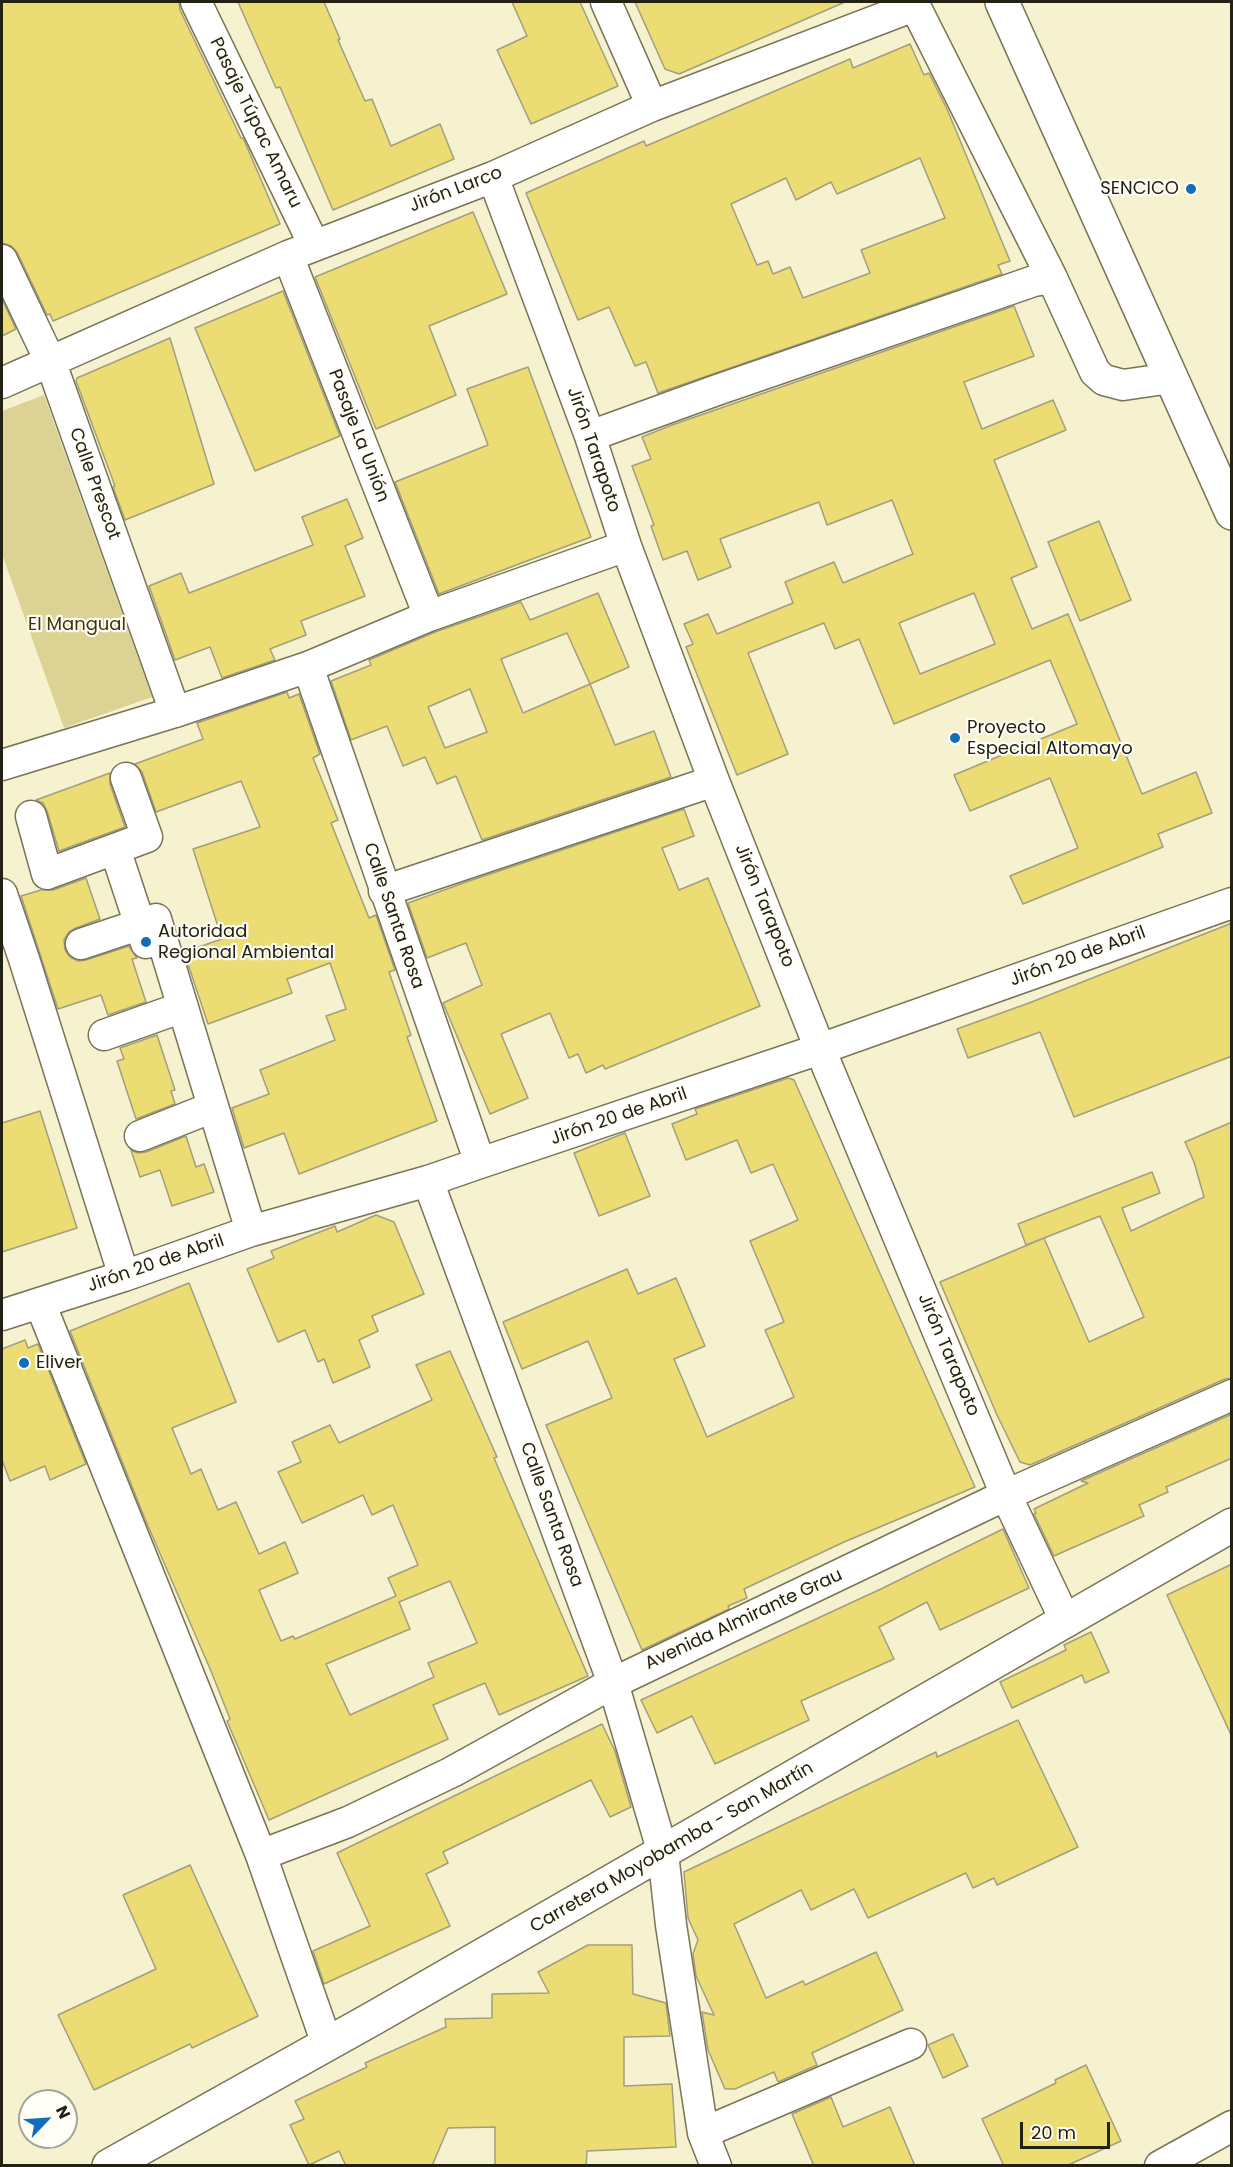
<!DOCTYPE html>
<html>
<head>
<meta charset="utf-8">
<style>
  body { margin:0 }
  #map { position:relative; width:1233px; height:2167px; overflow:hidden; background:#f6f1ce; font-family:Poppins,sans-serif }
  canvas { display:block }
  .frame { position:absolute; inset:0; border:3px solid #232114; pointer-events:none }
  .north { position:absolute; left:18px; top:2089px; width:60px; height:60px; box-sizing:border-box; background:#fefdf6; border:2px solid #a6a59c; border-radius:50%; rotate:65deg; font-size:16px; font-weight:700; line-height:24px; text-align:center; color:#232114 }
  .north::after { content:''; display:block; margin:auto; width:21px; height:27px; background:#146dba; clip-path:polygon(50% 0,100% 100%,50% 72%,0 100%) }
  .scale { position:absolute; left:1020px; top:2122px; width:90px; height:27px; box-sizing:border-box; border:3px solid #232114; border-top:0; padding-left:8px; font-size:18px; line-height:21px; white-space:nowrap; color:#232114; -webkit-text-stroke:4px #fefdf6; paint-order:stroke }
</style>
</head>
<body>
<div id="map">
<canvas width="1233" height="2167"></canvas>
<div class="frame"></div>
<div class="north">N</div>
<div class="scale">20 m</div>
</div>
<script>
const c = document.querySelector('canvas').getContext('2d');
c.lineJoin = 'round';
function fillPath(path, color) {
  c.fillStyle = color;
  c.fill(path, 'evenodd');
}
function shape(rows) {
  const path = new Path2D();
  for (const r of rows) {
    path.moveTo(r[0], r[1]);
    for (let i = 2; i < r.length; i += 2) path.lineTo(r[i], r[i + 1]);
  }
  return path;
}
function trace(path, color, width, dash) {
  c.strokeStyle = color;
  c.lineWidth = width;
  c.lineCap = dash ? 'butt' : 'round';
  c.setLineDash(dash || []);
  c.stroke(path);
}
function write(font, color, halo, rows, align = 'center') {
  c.font = font + ' Poppins,sans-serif';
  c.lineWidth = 4.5;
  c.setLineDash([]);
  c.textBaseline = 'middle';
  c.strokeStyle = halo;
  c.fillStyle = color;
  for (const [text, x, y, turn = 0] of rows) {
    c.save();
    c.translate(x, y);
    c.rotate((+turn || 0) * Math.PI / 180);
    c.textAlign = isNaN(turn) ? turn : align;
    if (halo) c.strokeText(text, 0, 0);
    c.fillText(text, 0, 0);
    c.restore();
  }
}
const green = shape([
  [44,395,152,697,64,728,2,554,2,411]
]);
const building = shape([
  [2,2,179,2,180,10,241,138,243,138,247,147,280,224,53,321,50,314,47,315,17,252,11,246,2,243,2,2],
  [238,2,324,2,340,39,338,40,365,101,372,99,391,146,440,124,454,159,333,210,280,87,276,88,238,2],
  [512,2,580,2,618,86,531,124,497,50,527,36,512,2],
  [635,2,845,2,679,74,665,69,635,2],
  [910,44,924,75,929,73,947,109,1010,261,998,265,1002,274,658,393,646,362,635,366,609,307,578,320,526,193,644,141,646,146,850,59,853,68,910,44],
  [920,158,945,218,861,250,870,273,803,298,790,267,773,274,768,261,757,265,731,204,786,178,796,200,831,182,837,194,920,158],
  [473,212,507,294,429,326,456,395,376,429,315,277,473,212],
  [283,291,340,436,255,471,195,328,283,291],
  [2,299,16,329,2,336,2,299],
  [1014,306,1034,356,964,382,982,429,1053,400,1066,430,994,460,1037,567,1011,578,1032,629,1068,614,1142,794,1196,772,1212,813,1158,834,1163,847,1023,904,1010,876,1078,848,1050,778,970,811,954,775,1077,724,1050,660,894,724,859,639,835,649,824,623,748,653,788,754,737,775,686,647,693,644,684,624,708,614,717,634,793,603,785,582,834,562,843,583,913,554,892,500,827,525,819,502,720,539,731,567,698,580,687,551,663,560,651,526,654,525,632,466,651,459,642,437,672,425,1014,306],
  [974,593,995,644,920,674,899,623,974,593],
  [170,338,214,484,125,520,113,487,115,486,76,381,77,378,170,338],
  [528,367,591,537,439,594,395,482,488,445,467,389,528,367],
  [347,499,363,538,345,546,365,596,301,621,306,635,270,649,275,660,222,678,210,647,175,660,149,586,181,573,189,593,313,545,302,517,347,499],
  [1099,521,1131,600,1080,621,1048,542,1099,521],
  [598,593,629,667,590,684,615,745,654,731,671,777,482,840,456,776,437,784,425,757,403,766,387,726,351,740,331,681,371,665,369,660,435,632,521,602,530,620,598,593],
  [567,633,590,684,523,713,501,659,567,633],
  [470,689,487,732,445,748,428,707,470,689],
  [287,692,289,698,299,694,320,754,313,758,338,820,331,823,369,918,376,915,395,970,389,972,411,1035,407,1037,437,1121,299,1174,284,1133,244,1148,232,1108,269,1094,260,1070,335,1040,326,1016,346,1009,330,963,287,979,292,993,208,1024,184,952,222,939,193,849,260,827,241,781,156,812,142,772,135,764,203,739,197,723,287,692],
  [110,773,110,784,125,827,59,851,47,811,43,803,36,800,110,773],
  [684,809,694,836,662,848,679,890,708,878,760,1006,605,1069,603,1065,586,1073,578,1054,569,1058,550,1013,501,1034,528,1098,490,1114,443,1003,482,985,466,943,427,958,408,903,469,881,684,809],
  [86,878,100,919,76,928,69,932,64,940,65,950,70,957,78,961,86,960,129,946,137,958,132,959,146,1002,108,1015,101,995,58,1009,21,896,41,890,53,890,86,878],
  [1232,923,1232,1056,1074,1117,1040,1032,968,1058,957,1029,1029,1003,1232,923],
  [157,1035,175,1090,171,1091,175,1104,136,1119,117,1061,124,1059,120,1048,157,1035],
  [788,1078,794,1080,975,1487,844,1542,744,1589,747,1598,728,1606,729,1609,642,1650,546,1425,612,1398,588,1341,522,1369,503,1322,627,1269,638,1294,676,1278,705,1346,674,1359,707,1437,794,1397,765,1330,784,1322,750,1241,798,1220,773,1164,751,1173,737,1140,686,1160,672,1124,697,1114,695,1109,788,1078],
  [40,1111,77,1228,2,1252,2,1123,40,1111],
  [1232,1122,1232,1378,1225,1379,1030,1465,1020,1462,997,1415,940,1282,1044,1238,1026,1245,1018,1224,1152,1172,1160,1193,1122,1208,1131,1231,1204,1197,1194,1162,1185,1142,1232,1122],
  [1100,1216,1144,1317,1089,1342,1044,1238,1100,1216],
  [625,1133,650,1196,599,1216,574,1153,625,1133],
  [186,1136,196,1167,204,1164,214,1192,172,1206,160,1170,140,1177,131,1150,138,1153,146,1152,186,1136],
  [376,1215,394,1222,424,1294,372,1316,378,1331,359,1340,370,1367,333,1383,324,1359,318,1362,305,1330,278,1342,247,1269,274,1258,271,1251,335,1226,337,1232,376,1215],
  [189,1283,236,1402,172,1428,191,1474,201,1469,218,1510,236,1502,259,1554,285,1542,298,1573,259,1590,281,1641,293,1636,295,1639,396,1596,388,1578,418,1565,393,1505,372,1515,363,1495,302,1523,278,1472,301,1462,292,1442,330,1425,339,1443,432,1400,416,1365,450,1351,497,1457,494,1458,588,1676,499,1715,485,1683,433,1705,448,1739,269,1820,227,1721,230,1719,211,1671,145,1519,70,1331,189,1283],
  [450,1581,477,1643,428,1663,434,1677,350,1715,326,1664,410,1629,399,1602,450,1581],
  [25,1340,28,1348,38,1344,86,1464,50,1480,45,1466,10,1481,2,1460,2,1349,25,1340],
  [1232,1414,1232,1458,1166,1487,1168,1492,1139,1505,1144,1516,1054,1556,1034,1514,1036,1513,1034,1509,1088,1483,1081,1481,1232,1414],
  [1003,1529,1029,1588,940,1630,927,1602,879,1627,894,1659,801,1701,809,1720,715,1764,692,1716,657,1733,641,1700,883,1588,1003,1529],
  [1232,1564,1232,1737,1167,1595,1232,1564],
  [1091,1632,1109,1672,1085,1683,1082,1675,1012,1708,1000,1682,1066,1650,1064,1645,1091,1632],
  [1018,1720,1078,1847,997,1885,994,1878,973,1888,966,1873,868,1918,854,1889,811,1910,801,1890,734,1924,766,1998,803,1981,805,1985,876,1952,903,2010,812,2053,817,2065,778,2082,774,2072,735,2089,725,2089,708,2050,702,2012,714,2015,696,1976,693,1954,698,1940,688,1918,684,1872,936,1752,937,1757,1018,1720],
  [602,1724,615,1751,631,1807,610,1817,591,1780,443,1852,448,1863,426,1874,450,1926,324,1984,313,1951,370,1926,337,1853,602,1724],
  [190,1865,258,2016,192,2048,190,2044,94,2090,58,2015,156,1969,123,1895,190,1865],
  [588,1945,632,1945,633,1994,666,2003,670,2036,624,2037,624,2086,672,2084,676,2147,587,2151,586,2166,495,2166,495,2127,448,2128,432,2166,346,2166,339,2151,309,2165,290,2125,304,2119,295,2101,367,2067,365,2063,446,2027,445,2019,492,2018,492,1994,549,1993,538,1972,588,1945],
  [953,2034,968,2066,943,2078,928,2045,953,2034],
  [1086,2065,1121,2141,1066,2166,1004,2166,982,2119,1056,2083,1055,2080,1086,2065],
  [831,2097,843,2127,890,2107,915,2166,814,2166,792,2114,831,2097]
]);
const minor = shape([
  [196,2,314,245],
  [606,2,652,106],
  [913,2,1052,278,1095,372,1104,380,1123,385,1171,378],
  [493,177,590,436,626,546,714,781,820,1049,1006,1495,1066,1622],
  [288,256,429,616],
  [2,260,51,363,175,712],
  [2,383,288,256,493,177,652,106,914,6],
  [590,436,717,390,1034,281,1052,278],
  [308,667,480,1163],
  [2,765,175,712,308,667,429,616,626,546],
  [31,816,47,874,147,837,126,778],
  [115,849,146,943],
  [384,891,714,781],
  [2,894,24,959,124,1276],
  [81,944,156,919,251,1231],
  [104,1035,183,1007],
  [140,1136,213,1107],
  [428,1181,613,1683,663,1853,671,1925,703,2133,716,2166],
  [40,1303,261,1855,327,2044],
  [2,1315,124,1276,251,1231,428,1181,480,1163,820,1049,1232,903],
  [261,1855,348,1822,452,1772,613,1683,1006,1495,1232,1395],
  [703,2133,911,2044],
  [1160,2166,1232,2126]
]);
const major = shape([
  [109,2166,372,2019,1232,1525]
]);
const highway = shape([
  [1002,2,1232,513]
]);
const markers = [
  [1191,189,6,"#146dba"],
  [955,738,6,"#146dba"],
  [146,942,6,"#146dba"],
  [24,1363,6,"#146dba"]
];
const streetNames = [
  ["Pasaje Túpac Amaru",255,123,64],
  ["Jirón Larco",456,190,-21],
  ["Pasaje La Unión",358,436,69],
  ["Jirón Tarapoto",593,450,71],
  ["Calle Prescot",94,484,70],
  ["Jirón Tarapoto",764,906,68],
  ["Calle Santa Rosa",393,916,71],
  ["Jirón 20 de Abril",1078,957,-20],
  ["Jirón 20 de Abril",619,1117,-19],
  ["Jirón 20 de Abril",156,1264,-19],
  ["Jirón Tarapoto",948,1355,67],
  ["Calle Santa Rosa",551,1515,70],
  ["Avenida Almirante Grau",744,1620,-25],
  ["Carretera Moyobamba - San Martín",672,1848,-30]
];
const poiNames = [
  ["SENCICO",1179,189,"right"],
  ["Proyecto",967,728],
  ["Especial Altomayo",967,749],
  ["Autoridad",158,932],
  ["Regional Ambiental",158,953],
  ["Eliver",36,1363]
];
const parkNames = [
  ["El Mangual",77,625]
];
fillPath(green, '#dcd294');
fillPath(building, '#ebdc74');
trace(building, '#a29e7e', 1.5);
trace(minor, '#787455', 33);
trace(major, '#787455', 36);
trace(highway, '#787455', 36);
trace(minor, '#fff', 30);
trace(major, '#fff', 33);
trace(highway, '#fff', 33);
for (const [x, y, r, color] of markers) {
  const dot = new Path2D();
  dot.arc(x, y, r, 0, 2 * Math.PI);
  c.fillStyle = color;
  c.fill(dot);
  trace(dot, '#fefdf6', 2);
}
write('18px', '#232114', '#fefdf6', streetNames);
write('18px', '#232114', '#fefdf6', poiNames, 'left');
write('18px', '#3c3607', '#fefdf6', parkNames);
</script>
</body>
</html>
